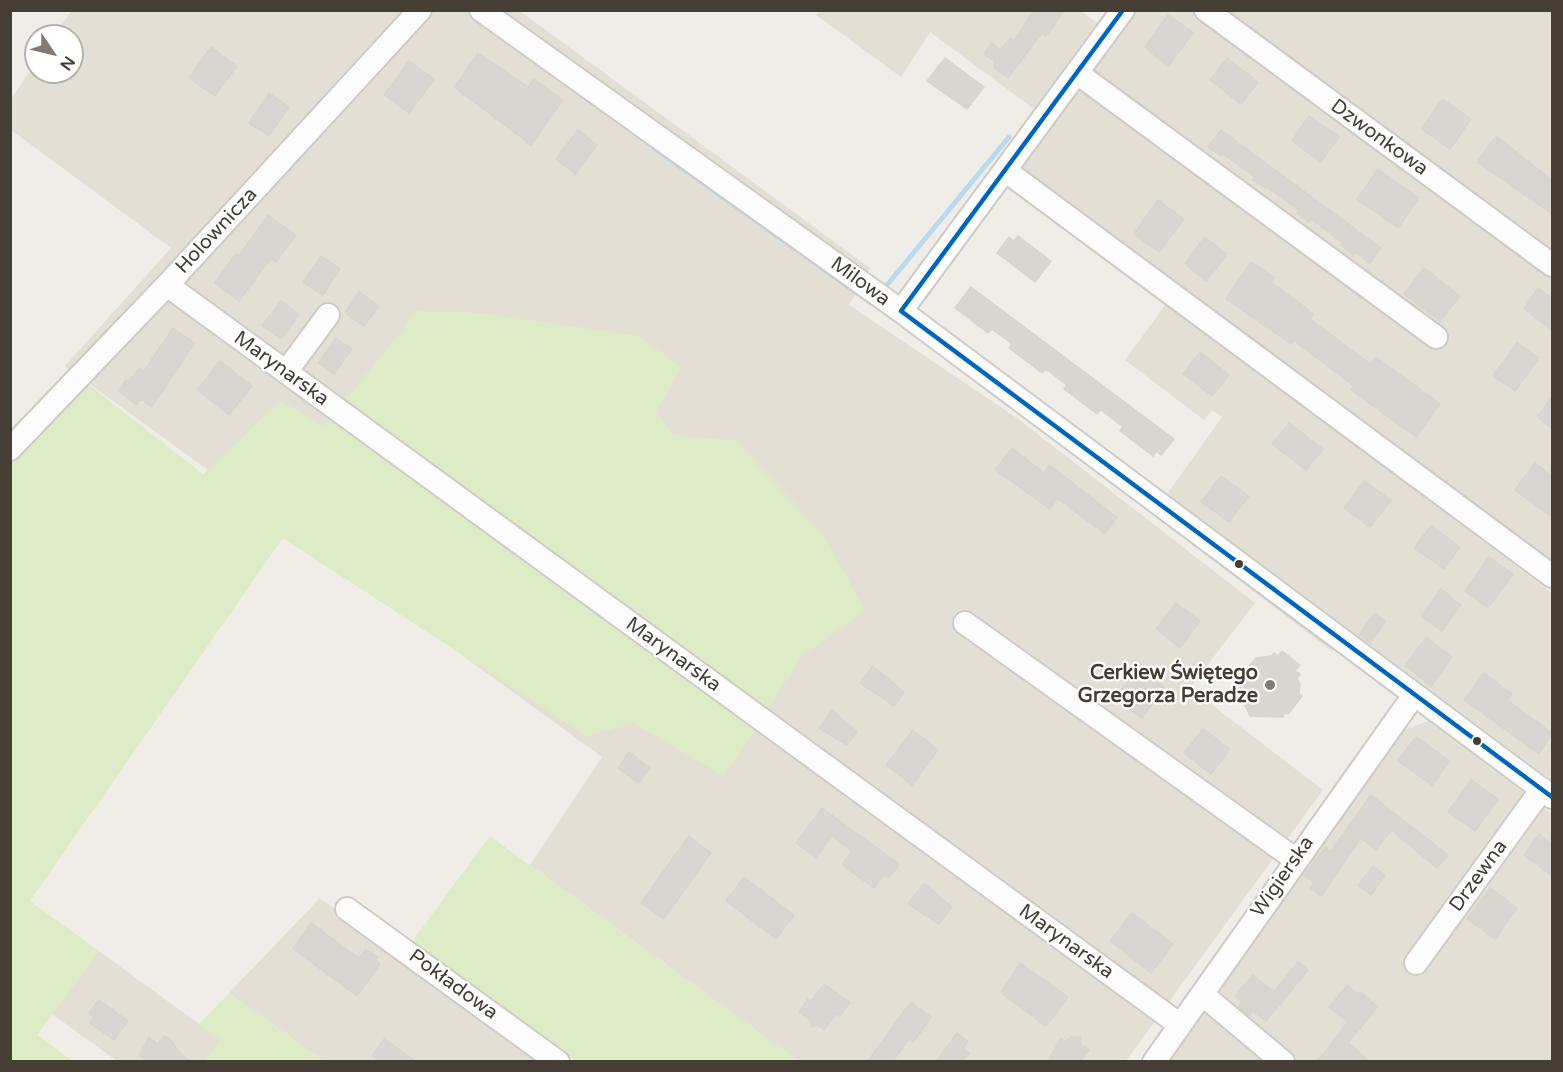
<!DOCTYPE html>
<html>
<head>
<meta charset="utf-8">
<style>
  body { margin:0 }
  #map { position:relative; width:1563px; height:1072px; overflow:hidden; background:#f0ede8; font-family:"Varela Round",sans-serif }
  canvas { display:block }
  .frame { position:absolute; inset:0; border:12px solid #463e34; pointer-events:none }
  .north { position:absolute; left:24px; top:24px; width:60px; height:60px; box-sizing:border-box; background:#fff; border:2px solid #b5b2ae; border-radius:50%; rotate:125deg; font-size:16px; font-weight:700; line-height:24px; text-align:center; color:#463e34 }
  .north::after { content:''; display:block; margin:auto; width:21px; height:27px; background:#827b73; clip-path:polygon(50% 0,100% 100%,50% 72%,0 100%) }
</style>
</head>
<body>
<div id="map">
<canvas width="1563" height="1072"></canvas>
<div class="frame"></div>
<div class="north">N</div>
</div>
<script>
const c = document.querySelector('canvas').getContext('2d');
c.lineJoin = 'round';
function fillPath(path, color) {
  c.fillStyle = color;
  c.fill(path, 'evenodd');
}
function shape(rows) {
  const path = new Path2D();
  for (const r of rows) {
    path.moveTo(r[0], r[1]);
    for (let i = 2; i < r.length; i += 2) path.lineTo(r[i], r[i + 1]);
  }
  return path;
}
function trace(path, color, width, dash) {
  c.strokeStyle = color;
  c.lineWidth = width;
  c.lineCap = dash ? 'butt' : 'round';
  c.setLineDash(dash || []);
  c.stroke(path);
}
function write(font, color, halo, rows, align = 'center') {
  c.font = font + ' "Varela Round",sans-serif';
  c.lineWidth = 4.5;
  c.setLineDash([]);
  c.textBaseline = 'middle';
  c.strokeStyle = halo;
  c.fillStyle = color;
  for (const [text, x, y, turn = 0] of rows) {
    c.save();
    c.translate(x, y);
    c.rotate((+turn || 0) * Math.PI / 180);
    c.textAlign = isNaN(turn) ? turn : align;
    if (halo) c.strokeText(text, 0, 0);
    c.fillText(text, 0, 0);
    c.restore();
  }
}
const residential = shape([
  [820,10,1080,10,1097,23,1034,109,930,32,901,77,816,15],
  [71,11,520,11,870,268,849,305,1017,418,1255,603,1190,688,1323,790,1126,1061,798,1061,530,865,602,757,65,366,171,248,11,130,11,99,36,62,36,72,72,72,72,36,54,36],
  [1134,11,1552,11,1552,566,1021,166],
  [1166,304,1552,593,1552,780,1167,494,1222,417,1212,410,1204,420,1125,360],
  [1428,721,1552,814,1552,1061,1165,1062,1405,730],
  [320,898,545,1061,324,1061,229,993],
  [99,951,221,1040,205,1061,117,1061,52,1014]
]);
const green = shape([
  [418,311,480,313,639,336,681,367,656,412,674,435,735,441,822,532,865,611,803,655,724,776,633,723,586,736,283,538,30,901,99,951,37,1035,73,1061,11,1061,10,466,88,384,203,474,281,401,324,426],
  [490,836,798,1061,576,1061,411,943],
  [229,993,324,1061,205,1061,221,1040,199,1024]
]);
const parking = shape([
  [1188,537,1334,647,1332,651,1186,540]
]);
const stream = shape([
  [654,148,871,303],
  [887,285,1009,137]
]);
const building = shape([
  [1034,10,1065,10,1046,36,1042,33,1008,78,995,69,994,61,984,54,992,43,1001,50,1010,38,1014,40,1034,10],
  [1168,15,1193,32,1168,67,1145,47,1168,15],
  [211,47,237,66,215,96,189,78,211,47],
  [478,53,528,87,534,79,563,100,531,145,454,87,478,53],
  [945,58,984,87,967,109,927,81,945,58],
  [1227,58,1258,82,1241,104,1210,80,1227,58],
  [409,61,434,79,409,113,384,95,409,61],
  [269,93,289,107,269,136,249,123,269,93],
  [1442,99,1471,119,1450,149,1421,129,1442,99],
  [1309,116,1339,137,1321,162,1292,141,1309,116],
  [578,130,597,145,575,174,556,159,578,130],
  [1221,130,1381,248,1370,263,1355,252,1354,255,1341,245,1343,243,1311,219,1309,222,1297,213,1299,210,1267,187,1266,189,1253,180,1255,177,1223,154,1221,156,1208,147,1221,130],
  [1496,136,1552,180,1552,214,1477,162,1496,136],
  [1378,169,1419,198,1398,228,1357,199,1378,169],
  [1158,200,1184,219,1159,252,1134,234,1158,200],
  [268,215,296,235,276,262,271,258,239,301,215,283,236,254,239,256,268,215],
  [1018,236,1051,261,1035,282,997,253,1009,237,1014,241,1018,236],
  [1205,237,1227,254,1206,281,1185,264,1205,237],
  [321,256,340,269,323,295,303,282,321,256],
  [1251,262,1275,278,1272,283,1314,314,1310,319,1370,364,1376,357,1440,404,1416,437,1351,390,1354,386,1294,341,1291,344,1226,299,1251,262],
  [1424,268,1460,296,1440,321,1404,294,1424,268],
  [971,287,1174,439,1161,455,1156,451,1153,456,1120,431,1123,427,1100,409,1097,414,1064,389,1067,385,1046,369,1042,373,1009,348,1012,344,992,329,988,333,955,308,971,287],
  [1538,288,1552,298,1552,330,1524,309,1538,288],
  [359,292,379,306,364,326,345,313,359,292],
  [281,301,299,314,281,339,262,326,281,301],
  [173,328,195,343,152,407,141,399,137,405,118,391,126,380,129,382,139,368,144,371,173,328],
  [336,338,352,349,334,374,318,363,336,338],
  [1517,343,1539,358,1515,391,1493,376,1517,343],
  [1200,352,1229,375,1212,396,1183,374,1200,352],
  [220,361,252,386,229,415,197,390,220,361],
  [1552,397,1552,429,1537,417,1552,397],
  [1289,423,1323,449,1306,470,1272,444,1289,423],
  [1012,448,1044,473,1049,465,1117,517,1105,534,1057,498,1050,509,995,470,1012,448],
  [1535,463,1552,476,1552,517,1515,490,1535,463],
  [1221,476,1249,496,1229,522,1201,502,1221,476],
  [1364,481,1391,500,1370,527,1344,508,1364,481],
  [1431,526,1460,547,1444,569,1414,548,1431,526],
  [1489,557,1513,574,1488,608,1465,591,1489,557],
  [1441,589,1461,605,1442,631,1421,616,1441,589],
  [1176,603,1200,621,1180,648,1156,629,1176,603],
  [1375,613,1386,621,1370,643,1359,634,1375,613],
  [1426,637,1452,657,1431,686,1405,666,1426,637],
  [1282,651,1300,665,1295,671,1300,674,1297,678,1300,684,1299,694,1302,696,1288,714,1285,713,1283,717,1250,716,1239,693,1239,684,1242,680,1239,677,1256,658,1272,656,1274,653,1278,656,1282,651],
  [873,666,904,692,894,706,860,683,873,666],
  [1137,668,1164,687,1142,718,1115,699,1137,668],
  [1484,673,1512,694,1507,700,1552,733,1539,754,1464,700,1484,673],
  [832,710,857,732,847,745,819,728,832,710],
  [1203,729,1230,749,1211,774,1184,753,1203,729],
  [913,730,938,750,912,785,886,765,913,730],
  [1416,737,1450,761,1432,785,1398,761,1416,737],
  [629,752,650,768,638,783,618,768,629,752],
  [1471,780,1498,799,1475,831,1448,812,1471,780],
  [1371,795,1448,855,1437,868,1391,830,1376,850,1361,838,1321,896,1310,888,1314,882,1304,876,1325,847,1331,851,1371,795],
  [822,808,899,864,889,878,884,874,874,888,842,865,852,851,832,836,816,857,796,843,822,808],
  [1539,834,1552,844,1552,876,1524,855,1539,834],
  [689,836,711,853,664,919,641,903,689,836],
  [1373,866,1385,875,1371,895,1358,886,1373,866],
  [744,877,794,915,776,939,726,901,744,877],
  [924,883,952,907,939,924,908,904,924,883],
  [1490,888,1517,908,1495,939,1467,919,1490,888],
  [1132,913,1173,944,1151,973,1110,941,1132,913],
  [311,923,359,958,366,949,378,957,376,960,380,964,357,996,293,949,311,923],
  [1298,962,1308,970,1266,1021,1253,1011,1249,1016,1238,1007,1242,1002,1235,996,1253,975,1274,992,1298,962],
  [1020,963,1068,997,1046,1026,1001,993,1020,963],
  [824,984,850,1002,840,1016,837,1013,824,1030,818,1025,812,1027,811,1021,799,1012,808,999,811,1001,824,984],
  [1347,985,1358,994,1361,992,1377,1007,1348,1043,1371,1062,1317,1062,1348,1022,1329,1008,1347,985],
  [99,1000,128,1021,114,1040,90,1023,94,1017,89,1013,99,1000],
  [911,1002,931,1017,920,1033,913,1042,909,1039,892,1062,867,1062,911,1002],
  [957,1033,968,1041,963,1048,969,1053,963,1062,936,1062,957,1033],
  [164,1036,170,1039,180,1053,191,1062,148,1062,139,1055,149,1037,158,1044,164,1036],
  [1071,1037,1080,1037,1081,1044,1089,1050,1080,1062,1047,1062,1061,1039,1065,1042,1071,1037],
  [384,1039,417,1062,381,1062,372,1056,384,1039]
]);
const minor = shape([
  [481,10,901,311,1552,797],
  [1206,10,1552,265],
  [1077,73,1436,337],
  [1006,171,1552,576],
  [167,285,1180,1025],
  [901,311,1123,10],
  [286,372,328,315],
  [10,449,167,285,420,10],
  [965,623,1295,859],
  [347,909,558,1062],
  [1416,963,1542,789],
  [1202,994,1283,1062],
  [1154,1062,1414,695]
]);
const bus1 = shape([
  [901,311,1552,797],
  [901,311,1123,10]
]);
const markers = [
  [1239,564,5,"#463e34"],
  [1270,685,6,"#827b73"],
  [1477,741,5,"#463e34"]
];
const streetNames = [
  ["Dzwonkowa",1379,138,36],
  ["Holownicza",217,231,-47],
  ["Milowa",860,282,36],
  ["Marynarska",281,369,36],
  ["Marynarska",673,655,36],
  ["Drzewna",1479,876,-54],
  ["Wigierska",1283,877,-55],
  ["Marynarska",1066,942,36],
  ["Pokładowa",453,985,36]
];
const poiNames = [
  ["Cerkiew Świętego",1258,674],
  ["Grzegorza Peradze",1258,697]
];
fillPath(residential, '#e4dfd5');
fillPath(green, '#deebc7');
fillPath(parking, '#dfdcd8');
trace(stream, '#b7daf0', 5);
fillPath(building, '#d9d6d1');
trace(building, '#d8d4ce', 1.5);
trace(minor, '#cecbc6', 26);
trace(minor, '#fdfcfc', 22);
trace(bus1, '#0065bd', 4.5);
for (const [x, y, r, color] of markers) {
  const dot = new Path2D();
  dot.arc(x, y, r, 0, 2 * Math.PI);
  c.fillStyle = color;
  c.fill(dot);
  trace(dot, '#fff', 2);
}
write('20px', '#463e34', '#fff', streetNames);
write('bold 20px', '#463e34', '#fff', poiNames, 'right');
</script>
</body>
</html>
